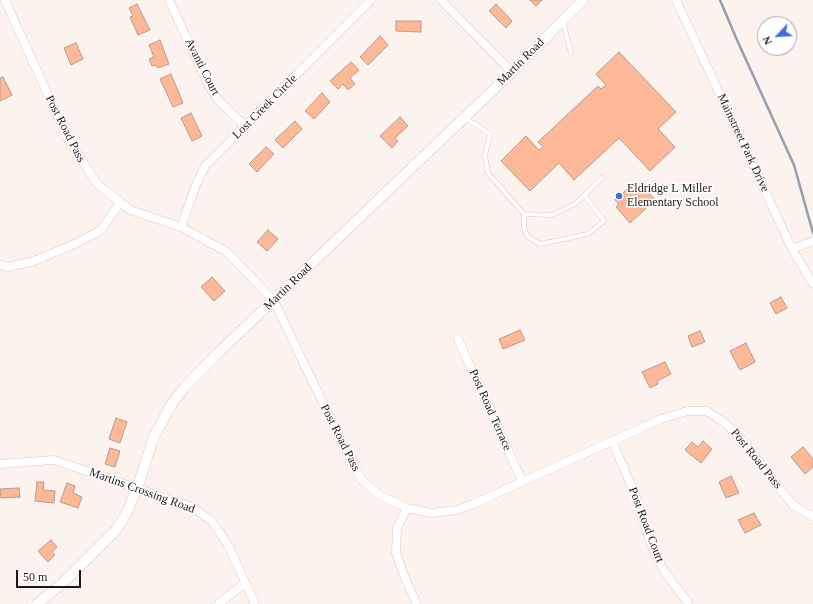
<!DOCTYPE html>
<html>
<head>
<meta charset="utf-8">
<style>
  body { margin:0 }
  #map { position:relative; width:813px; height:604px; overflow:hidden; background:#fdf3ee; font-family:Georgia,serif }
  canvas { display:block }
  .north { position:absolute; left:757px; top:16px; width:40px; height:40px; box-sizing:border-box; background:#fff; border:1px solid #a6a2a1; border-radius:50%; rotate:245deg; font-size:11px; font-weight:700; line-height:16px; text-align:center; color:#201713 }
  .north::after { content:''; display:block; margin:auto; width:14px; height:18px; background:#3f6edf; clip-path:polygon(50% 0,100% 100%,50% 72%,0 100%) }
  .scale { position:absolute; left:16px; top:570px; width:65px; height:18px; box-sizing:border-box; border:2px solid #201713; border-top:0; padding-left:5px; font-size:12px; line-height:14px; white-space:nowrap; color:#201713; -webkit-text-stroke:3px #fff; paint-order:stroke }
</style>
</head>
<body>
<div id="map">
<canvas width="813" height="604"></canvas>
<div class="north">N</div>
<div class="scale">50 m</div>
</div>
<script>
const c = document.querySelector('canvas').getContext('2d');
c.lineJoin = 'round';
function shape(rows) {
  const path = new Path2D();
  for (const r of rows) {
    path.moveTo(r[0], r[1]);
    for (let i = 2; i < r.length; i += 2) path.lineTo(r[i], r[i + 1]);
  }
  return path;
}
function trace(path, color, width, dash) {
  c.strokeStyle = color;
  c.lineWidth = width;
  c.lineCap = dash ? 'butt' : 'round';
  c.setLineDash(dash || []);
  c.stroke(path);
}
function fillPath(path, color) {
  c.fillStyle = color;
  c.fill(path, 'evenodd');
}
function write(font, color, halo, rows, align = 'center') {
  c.font = font + ' Georgia,serif';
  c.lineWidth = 3;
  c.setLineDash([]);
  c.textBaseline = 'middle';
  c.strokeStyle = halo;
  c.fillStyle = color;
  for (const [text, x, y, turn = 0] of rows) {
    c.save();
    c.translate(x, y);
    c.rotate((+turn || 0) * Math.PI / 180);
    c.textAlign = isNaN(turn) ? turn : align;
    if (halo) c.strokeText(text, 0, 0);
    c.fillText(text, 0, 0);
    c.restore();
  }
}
const stream = shape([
  [720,0,737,40,794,165,813,233]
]);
const building = shape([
  [530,0,542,0,536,6,530,0],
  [137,4,150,30,138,35,130,17,133,16,129,8,137,4],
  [496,4,512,21,506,28,489,11,496,4],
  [396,21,421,21,421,32,396,31,396,21],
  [380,36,388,45,368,65,360,57,380,36],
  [160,40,169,64,158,68,156,65,152,66,149,59,154,57,149,45,160,40],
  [76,43,83,59,71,65,64,48,76,43],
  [619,52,676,112,658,129,675,147,650,171,619,138,574,180,559,163,530,191,501,161,526,136,539,150,543,147,538,142,598,86,601,89,606,85,596,74,619,52],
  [351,62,359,70,350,78,355,84,348,90,343,84,338,89,330,81,351,62],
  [171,74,183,103,173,107,160,79,171,74],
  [3,77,12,95,0,101,0,78,3,77],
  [322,93,330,102,314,119,305,111,322,93],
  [191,113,202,136,192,141,181,118,191,113],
  [400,117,408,126,395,138,398,141,392,148,380,136,400,117],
  [295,121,302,129,283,148,275,140,295,121],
  [266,147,274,154,257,172,249,164,266,147],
  [634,183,637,187,641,184,655,200,630,223,616,207,619,204,615,200,634,183],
  [268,230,278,239,267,251,257,242,268,230],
  [212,277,225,291,214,301,201,287,212,277],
  [781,297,787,308,776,314,770,303,781,297],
  [520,330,525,340,503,349,499,339,520,330],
  [700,331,705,342,692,347,688,336,700,331],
  [746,343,755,362,740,370,730,351,746,343],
  [665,362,671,374,657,381,658,384,650,388,642,372,665,362],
  [116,418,127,422,120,443,109,439,116,418],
  [703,441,712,449,701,463,685,450,692,442,698,447,703,441],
  [803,447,813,459,813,467,805,474,791,457,803,447],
  [110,448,120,451,115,467,105,464,110,448],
  [731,476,739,493,726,498,719,482,731,476],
  [37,482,44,482,43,490,55,491,54,503,35,501,37,482],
  [67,483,75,486,73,493,82,497,78,508,60,502,67,483],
  [19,488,20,497,1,498,0,489,19,488],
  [754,513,761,525,745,533,738,520,754,513],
  [51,540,57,547,52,552,55,555,48,562,38,551,51,540]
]);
const service = shape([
  [563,22,571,53],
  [465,118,490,134,485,156,488,173,524,214,552,215,575,204,602,178],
  [524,214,524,227,527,236,540,244,588,234,604,221,584,195]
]);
const minor = shape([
  [5,0,67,137,97,184,130,210,181,227,227,252,274,301,344,447,361,479,379,495,407,508,431,513,457,510,471,505,661,419,687,411,707,411,725,423,741,439,793,505,813,517],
  [169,0,208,84,218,100,246,127],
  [441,0,512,72],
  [676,0,792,249,813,284],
  [181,227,196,185,205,166,371,0],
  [792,249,813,241],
  [0,265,8,267,34,261,77,243,101,230,120,203],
  [458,339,522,481],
  [612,441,635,494,652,547,664,571,689,604],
  [0,464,54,460,192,507,212,521,228,545,255,604],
  [407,508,397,528,396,553,405,578,417,604],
  [218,604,245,583]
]);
const tertiary = shape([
  [37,604,65,581,116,530,126,514,137,489,154,436,173,402,185,387,217,354,512,72,583,0]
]);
const markers = [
  [619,196,4,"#3f6edf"]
];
const streetNames = [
  ["Martin Road",521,62,-45],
  ["Avanti Court",202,67,63],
  ["Lost Creek Circle",265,107,-45],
  ["Post Road Pass",65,129,63],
  ["Mainstreet Park Drive",743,143,65],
  ["Martin Road",288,287,-44],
  ["Post Road Terrace",490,410,66],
  ["Post Road Pass",340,438,63],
  ["Post Road Pass",756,459,51],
  ["Martins Crossing Road",142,491,20],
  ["Post Road Court",646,525,69]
];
const poiNames = [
  ["Eldridge L Miller",627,189],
  ["Elementary School",627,203]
];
trace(stream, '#959db2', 2.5);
fillPath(building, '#fdb897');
trace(building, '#b49c92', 1);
trace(service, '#dec5ba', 5);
trace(minor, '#dec5ba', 9);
trace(tertiary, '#dec5ba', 11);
trace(service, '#fff', 4);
trace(minor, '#fff', 8);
trace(tertiary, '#fff', 10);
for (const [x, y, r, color] of markers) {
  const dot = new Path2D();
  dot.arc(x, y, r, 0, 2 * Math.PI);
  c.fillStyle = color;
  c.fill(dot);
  trace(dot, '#fff', 1.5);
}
write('12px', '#201713', '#fff', streetNames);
write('12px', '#201713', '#fff', poiNames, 'left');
</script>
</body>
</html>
